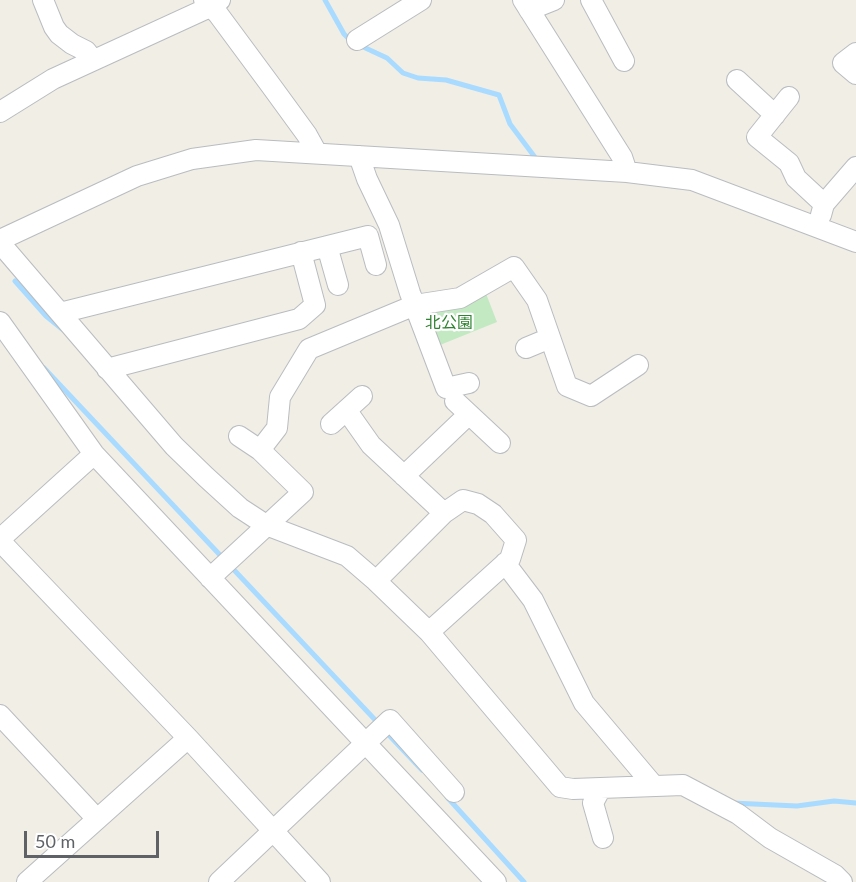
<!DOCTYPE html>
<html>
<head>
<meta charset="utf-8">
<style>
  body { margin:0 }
  #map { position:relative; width:856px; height:882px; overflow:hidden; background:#f1eee6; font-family:Lato,sans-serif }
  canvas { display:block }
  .scale { position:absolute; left:24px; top:831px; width:135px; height:27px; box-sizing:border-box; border:3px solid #5e6267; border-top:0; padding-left:8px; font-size:18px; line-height:21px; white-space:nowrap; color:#5e6267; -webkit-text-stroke:4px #fff; paint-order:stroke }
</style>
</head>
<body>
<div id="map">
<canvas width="856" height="882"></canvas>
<div class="scale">50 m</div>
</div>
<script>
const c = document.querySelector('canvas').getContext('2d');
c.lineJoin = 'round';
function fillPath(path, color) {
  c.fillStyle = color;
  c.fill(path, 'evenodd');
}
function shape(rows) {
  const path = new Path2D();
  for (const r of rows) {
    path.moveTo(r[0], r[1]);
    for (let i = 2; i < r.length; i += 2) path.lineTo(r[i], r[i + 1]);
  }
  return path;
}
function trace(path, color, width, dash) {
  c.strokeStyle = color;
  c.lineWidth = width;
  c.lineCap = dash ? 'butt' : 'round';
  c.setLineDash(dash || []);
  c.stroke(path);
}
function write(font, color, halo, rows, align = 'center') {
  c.font = font + ' Lato,"Noto Sans JP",sans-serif';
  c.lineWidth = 4.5;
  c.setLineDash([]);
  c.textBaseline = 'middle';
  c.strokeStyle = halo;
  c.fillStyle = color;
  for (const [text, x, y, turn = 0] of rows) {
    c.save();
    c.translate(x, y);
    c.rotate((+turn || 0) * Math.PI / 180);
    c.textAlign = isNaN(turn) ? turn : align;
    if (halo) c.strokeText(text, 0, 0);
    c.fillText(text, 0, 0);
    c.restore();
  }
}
const green = shape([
  [485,291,497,322,440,345,424,310]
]);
const stream = shape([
  [325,0,344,34,351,41],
  [359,45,387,58,403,73,418,78,446,80,499,95,510,124,537,160],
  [15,281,46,316,62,329],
  [44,368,379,724],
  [385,731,422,770],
  [447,797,524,882],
  [732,803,797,806,834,801,856,803]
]);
const minor = shape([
  [43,0,54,27,59,34,72,44,86,51,93,60],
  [204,0,218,14,272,87,307,135,317,153],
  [523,0,622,157,627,172],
  [591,0,624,61],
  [529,10,554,0],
  [357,40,421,0],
  [856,53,843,63,856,74],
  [737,80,775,115],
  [789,97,757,137,789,163,796,178,824,204],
  [0,112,53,79,210,7,220,0],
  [359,156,367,179,389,225,410,293,446,388,469,383],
  [821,215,824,204,856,167],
  [0,240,137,176,192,159,256,150,627,172,692,180,856,242],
  [0,243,174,446,206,477,240,508,266,525,347,556,376,581,429,632,560,787,573,789,683,785,738,814,770,838,835,875,842,882],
  [327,246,338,285],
  [60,313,368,236,376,265],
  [0,322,94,454,496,882],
  [526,348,550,338],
  [107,369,299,319,315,305,301,252],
  [455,401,500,443],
  [347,411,371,445,444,513],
  [331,424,362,396],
  [239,436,260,450],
  [404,476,468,415],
  [0,539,94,454],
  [0,541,188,738,320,882],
  [505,563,533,600,584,703,654,786],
  [210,578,303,492,260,450,277,428,280,397,309,349,415,305,460,298,514,267,537,300,567,386,591,396,638,365],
  [376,581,444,513,463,500,478,504,493,514,516,540,510,559,429,632],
  [0,715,97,819],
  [601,788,593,803,603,838],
  [27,882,188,738],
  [219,882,390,720,454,792]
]);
const parkNames = [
  ["北公園",449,323]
];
fillPath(green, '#c3e9c2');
trace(stream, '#a8dbff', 5);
trace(minor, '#b9bcc0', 22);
trace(minor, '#fff', 20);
write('16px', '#308431', '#fff', parkNames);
</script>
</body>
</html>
